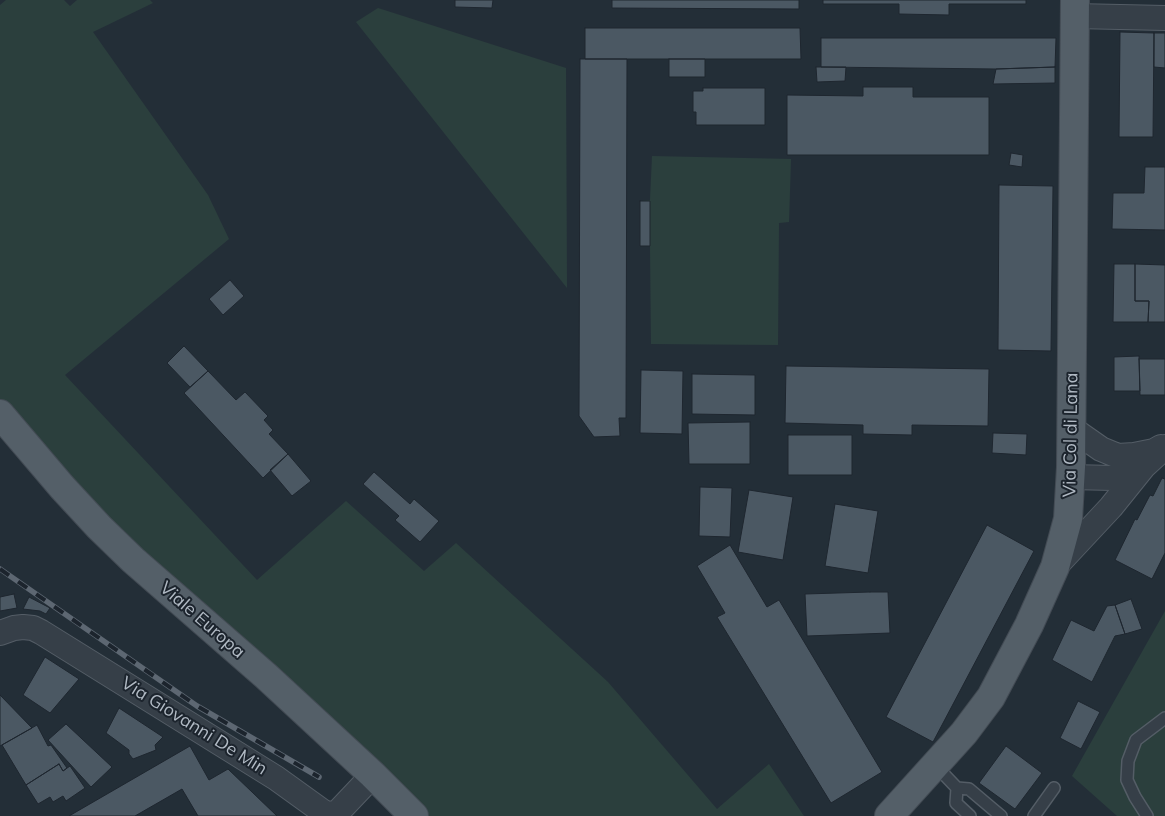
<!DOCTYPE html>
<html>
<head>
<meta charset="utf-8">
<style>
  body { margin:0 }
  canvas { display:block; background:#232e37 }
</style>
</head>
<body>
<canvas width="1165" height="816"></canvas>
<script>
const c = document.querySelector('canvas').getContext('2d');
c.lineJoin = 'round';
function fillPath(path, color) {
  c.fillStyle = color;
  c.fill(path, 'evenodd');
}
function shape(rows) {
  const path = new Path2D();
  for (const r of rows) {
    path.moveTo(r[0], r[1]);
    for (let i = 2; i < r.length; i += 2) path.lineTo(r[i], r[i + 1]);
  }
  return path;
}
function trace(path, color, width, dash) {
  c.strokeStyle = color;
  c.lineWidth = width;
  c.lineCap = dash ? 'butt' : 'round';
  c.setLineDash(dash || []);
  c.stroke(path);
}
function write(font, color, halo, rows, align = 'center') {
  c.font = font + ' Mulish,sans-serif';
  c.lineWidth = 4;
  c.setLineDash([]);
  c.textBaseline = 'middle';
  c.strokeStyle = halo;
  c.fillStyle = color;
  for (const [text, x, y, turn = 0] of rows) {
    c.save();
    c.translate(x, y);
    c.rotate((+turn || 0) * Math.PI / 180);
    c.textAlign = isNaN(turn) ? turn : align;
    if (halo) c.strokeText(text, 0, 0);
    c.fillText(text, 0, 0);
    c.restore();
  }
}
const green = shape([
  [6,0,64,0,70,6,77,0,150,0,153,3,93,32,208,195,229,239,65,375,257,580,346,501,424,571,456,543,608,682,717,809,769,764,804,816,412,816,214,643,104,552,0,429,0,5],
  [378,8,566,68,567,288,356,22],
  [652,156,791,159,789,222,779,223,778,345,651,344,650,246,640,246,640,201,650,200],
  [1165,611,1165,816,1117,816,1072,776]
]);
const building = shape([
  [455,0,493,0,492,8,455,7,455,0],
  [612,0,799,0,799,9,612,8,612,0],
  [823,0,1026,0,1026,4,949,4,949,15,899,14,899,4,823,4,823,0],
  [585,28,800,28,801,59,585,59,585,28],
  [1120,32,1154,33,1153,137,1119,137,1120,32],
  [1154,33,1165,33,1165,68,1154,67,1154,33],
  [821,38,1056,38,1055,67,996,69,821,67,821,38],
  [580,59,627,59,626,418,619,418,620,436,594,437,579,416,580,59],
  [669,59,705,59,705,77,669,77,669,59],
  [816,67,846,67,845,81,817,82,816,67],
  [1055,67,1055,83,993,84,996,69,1055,67],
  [863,87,913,87,913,97,989,97,989,155,787,155,787,95,863,96,863,87],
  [703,88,765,88,765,125,696,125,696,112,693,112,693,91,703,91,703,88],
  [1011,153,1023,155,1022,167,1009,165,1011,153],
  [1145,167,1165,167,1165,230,1112,229,1113,193,1144,193,1145,167],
  [999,185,1053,186,1051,351,998,350,999,185],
  [640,201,650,201,650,246,640,246,640,201],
  [1114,264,1135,264,1135,301,1149,301,1148,322,1113,322,1114,264],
  [1135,264,1165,265,1165,322,1148,322,1149,301,1135,301,1135,264],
  [230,280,244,296,223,315,209,299,230,280],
  [184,346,208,371,190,387,167,363,184,346],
  [1139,356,1140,391,1114,391,1114,357,1139,356],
  [1139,359,1165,359,1165,395,1140,395,1139,359],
  [786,366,989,369,988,426,912,425,912,435,863,434,863,425,785,423,786,366],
  [641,370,683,371,682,434,640,433,641,370],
  [208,371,236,400,245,392,268,416,264,420,273,430,269,434,288,454,263,478,184,393,208,371],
  [692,374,755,375,755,415,692,414,692,374],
  [750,422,750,464,689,464,688,423,750,422],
  [993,433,1027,434,1026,455,992,453,993,433],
  [788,435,852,435,852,475,788,475,788,435],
  [288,454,311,481,292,496,270,470,288,454],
  [374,472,410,504,414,499,439,521,420,542,395,520,399,516,363,484,374,472],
  [1162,478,1165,479,1165,553,1152,579,1115,560,1135,519,1137,520,1150,495,1153,496,1162,478],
  [700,487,732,488,730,537,699,536,700,487],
  [749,490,793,497,783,560,738,552,749,490],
  [835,504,878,511,868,573,825,566,835,504],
  [987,525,1034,551,933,742,886,717,987,525],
  [730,545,767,607,779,600,882,772,831,803,717,617,725,613,697,566,730,545],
  [870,592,888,592,890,633,807,636,805,594,870,592],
  [14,594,17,608,0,611,0,597,14,594],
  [29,597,50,608,46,614,40,611,23,609,29,597],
  [1131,599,1142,629,1125,634,1115,605,1131,599],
  [1115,605,1125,634,1115,636,1092,682,1052,660,1071,620,1094,631,1107,606,1115,605],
  [45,657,79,679,50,713,23,695,45,657],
  [0,695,32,728,0,746,0,695],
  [1078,701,1100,712,1081,749,1060,738,1078,701],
  [119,708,163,737,155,745,156,750,133,759,129,754,129,750,106,733,119,708],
  [66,724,112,767,91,787,48,740,66,724],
  [37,725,48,746,51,745,67,768,63,771,59,764,26,785,2,745,37,725],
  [190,746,209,780,228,769,277,816,198,816,182,789,135,816,69,816,190,746],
  [1006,746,1042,773,1015,809,979,783,1006,746],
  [59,764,63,771,70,766,85,788,66,801,63,796,53,802,50,797,38,804,26,785,59,764]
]);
const service = shape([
  [936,766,957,788],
  [970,816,956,803,957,788,969,789,1001,816],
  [1034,816,1054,788],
  [1147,816,1135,797,1127,780,1128,761,1136,740,1165,718]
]);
const minor = shape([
  [1075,16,1165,18],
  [1071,428,1101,449,1118,456,1134,455,1154,451,1161,447],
  [1071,477,1113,478,1142,466],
  [1055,567,1111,507,1144,466,1165,447],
  [0,633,14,628,23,627,33,628,41,632,276,778,326,814,337,813,373,775]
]);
const primary = shape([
  [0,414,62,487,99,527,133,560,266,676,373,775,414,816],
  [889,816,964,733,991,697,1029,625,1055,567,1068,519,1071,467,1075,0]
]);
const rail = shape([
  [0,569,197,706,319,777]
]);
const streetNames = [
  ["Via Col di Lana",1071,435,-89],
  ["Viale Europa",202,620,41],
  ["Via Giovanni De Min",194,726,32]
];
fillPath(green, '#2b3f3d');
fillPath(building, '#4b5863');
trace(building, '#1e262f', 1);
trace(service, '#545d66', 14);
trace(minor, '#545d66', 26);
trace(primary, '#434b54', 30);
trace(service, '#363f48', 11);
trace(minor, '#363f48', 24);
trace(primary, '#545f68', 28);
trace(rail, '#5d6772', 5.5);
trace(rail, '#1c242d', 4, [11]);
write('18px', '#b1bac4', '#1c242d', streetNames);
</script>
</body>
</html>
